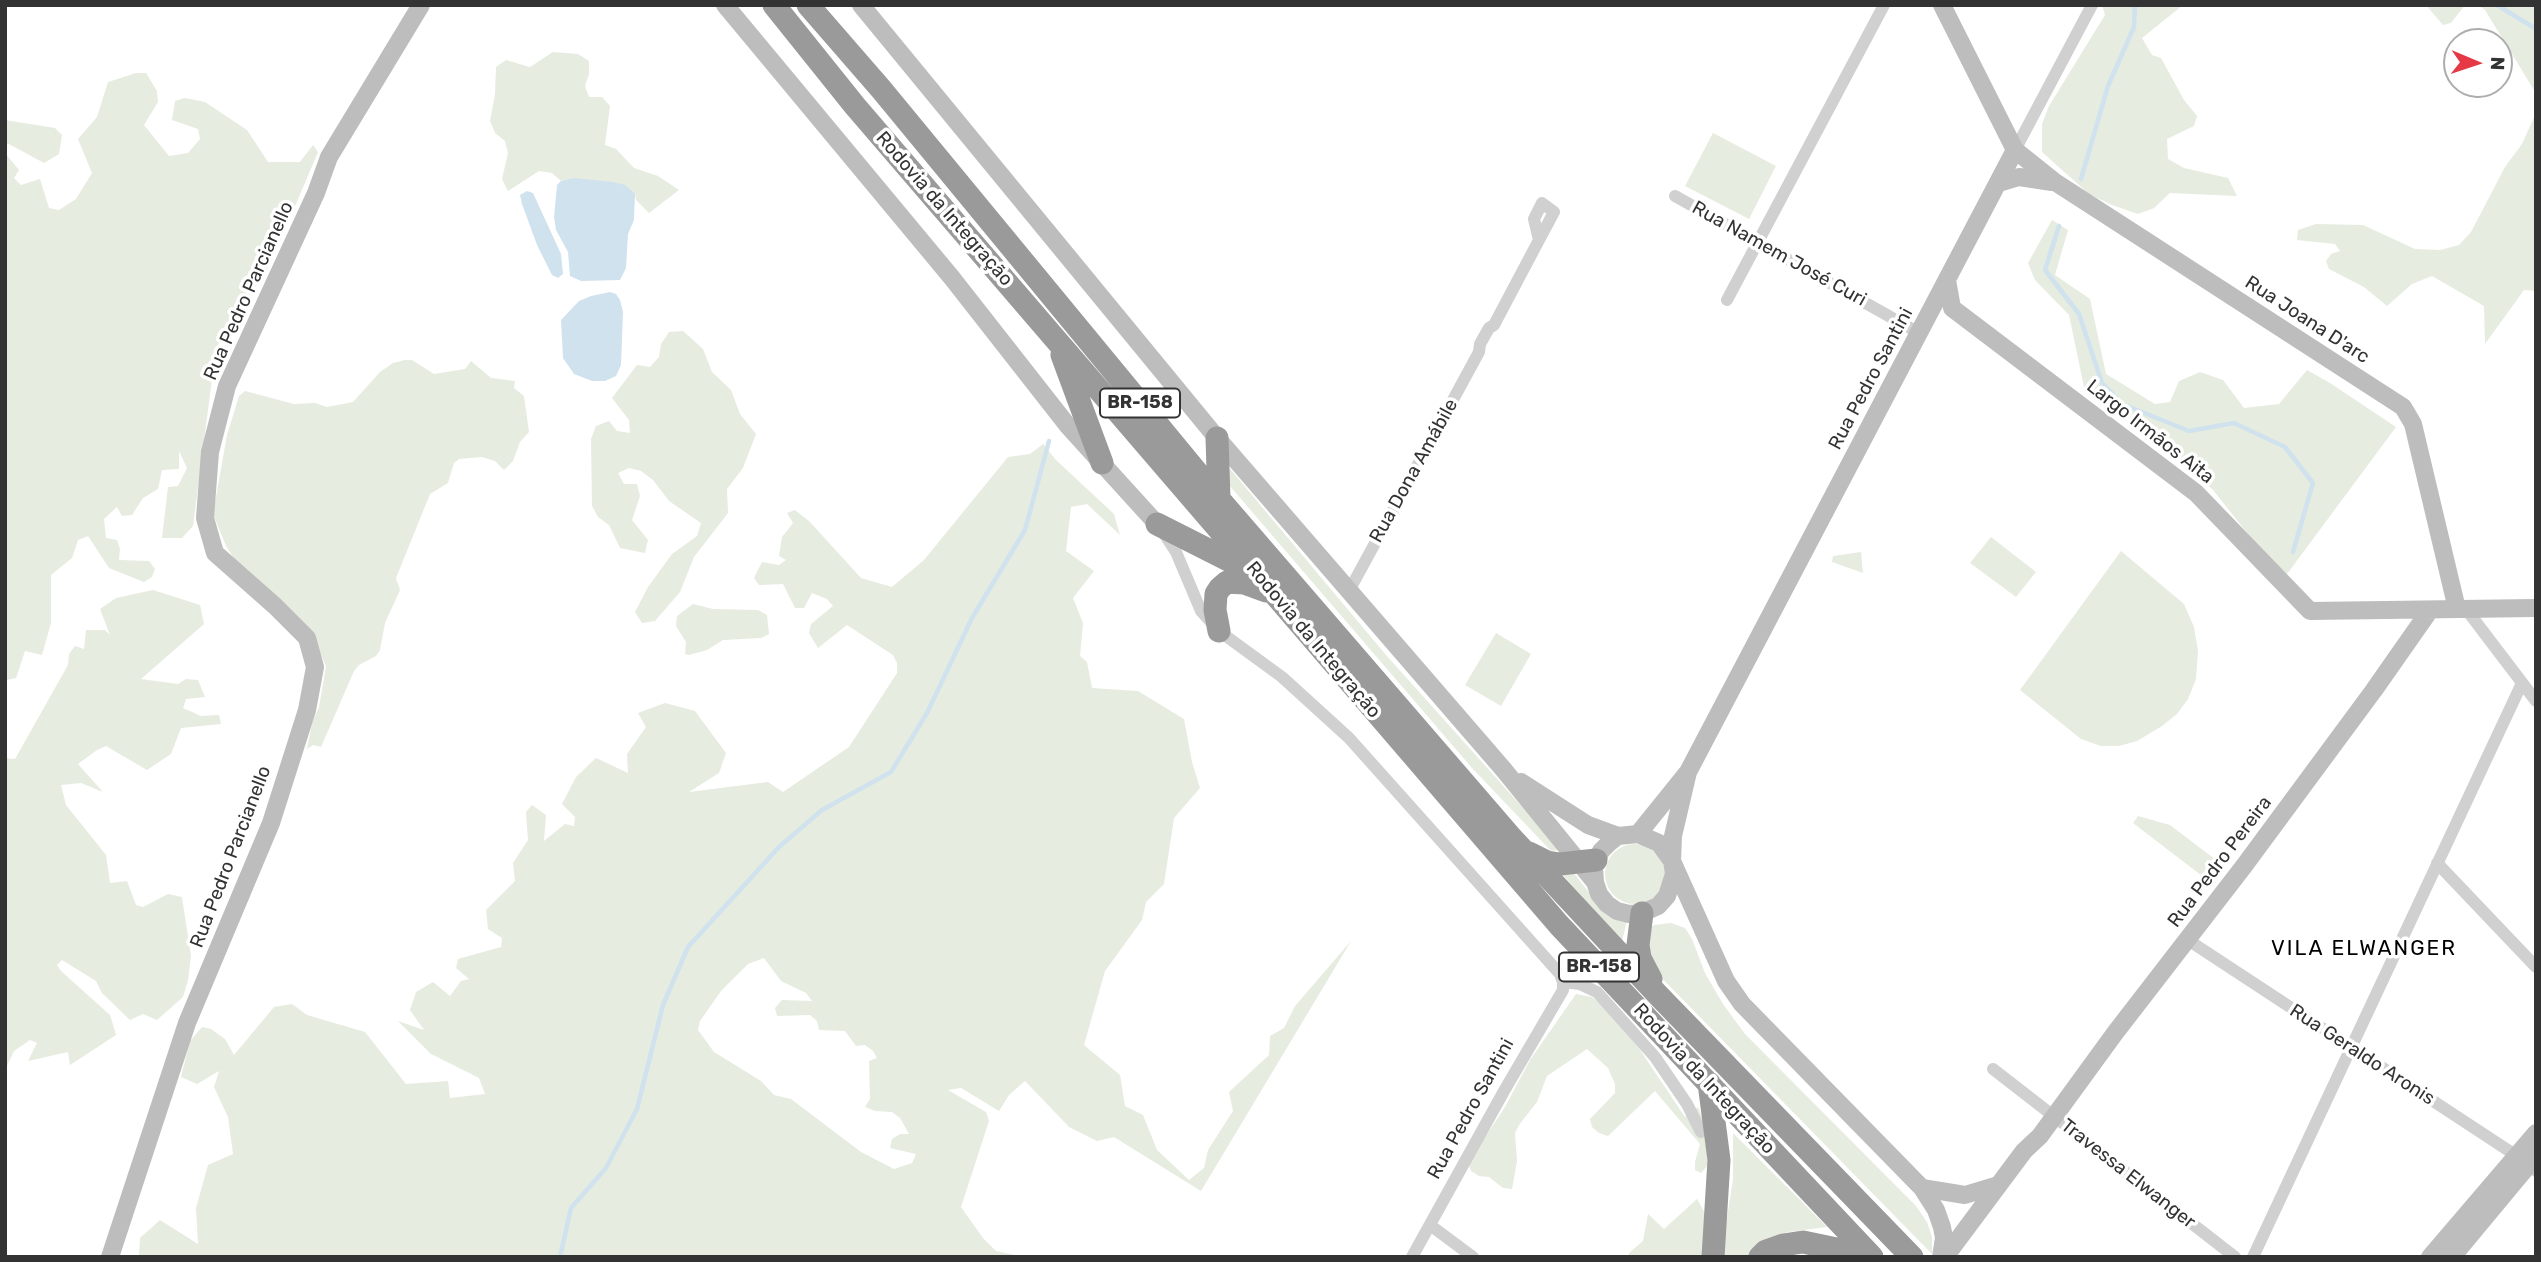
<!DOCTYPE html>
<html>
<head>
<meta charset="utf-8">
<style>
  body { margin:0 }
  #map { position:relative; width:2541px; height:1262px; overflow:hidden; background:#fff; font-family:Rubik,sans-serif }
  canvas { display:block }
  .frame { position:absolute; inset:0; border:7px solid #333; pointer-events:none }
  .north { position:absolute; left:2443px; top:28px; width:70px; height:70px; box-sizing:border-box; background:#fff; border:2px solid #adadad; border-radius:50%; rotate:92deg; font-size:19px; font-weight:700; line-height:28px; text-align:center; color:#333 }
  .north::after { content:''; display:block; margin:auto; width:24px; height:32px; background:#e63946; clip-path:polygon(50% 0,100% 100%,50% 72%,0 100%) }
</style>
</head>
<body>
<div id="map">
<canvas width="2541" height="1262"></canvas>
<div class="frame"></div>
<div class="north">N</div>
</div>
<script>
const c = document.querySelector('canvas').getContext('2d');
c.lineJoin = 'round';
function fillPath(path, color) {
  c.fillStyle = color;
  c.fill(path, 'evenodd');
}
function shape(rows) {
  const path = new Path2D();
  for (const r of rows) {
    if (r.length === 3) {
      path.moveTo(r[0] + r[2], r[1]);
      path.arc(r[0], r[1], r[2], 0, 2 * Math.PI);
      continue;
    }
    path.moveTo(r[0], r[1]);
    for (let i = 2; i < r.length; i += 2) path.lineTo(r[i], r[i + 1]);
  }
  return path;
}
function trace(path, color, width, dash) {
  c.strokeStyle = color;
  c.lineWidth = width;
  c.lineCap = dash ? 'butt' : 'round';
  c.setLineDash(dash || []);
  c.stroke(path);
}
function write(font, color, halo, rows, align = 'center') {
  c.font = font + ' Rubik,sans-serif';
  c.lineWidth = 7;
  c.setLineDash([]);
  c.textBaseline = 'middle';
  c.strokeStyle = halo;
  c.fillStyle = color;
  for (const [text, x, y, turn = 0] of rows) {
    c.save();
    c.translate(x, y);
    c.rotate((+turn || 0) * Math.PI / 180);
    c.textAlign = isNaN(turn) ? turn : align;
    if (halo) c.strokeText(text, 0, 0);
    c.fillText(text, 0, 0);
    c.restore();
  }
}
const green = shape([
  [2102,5,2183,5,2142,38,2152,55,2161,58,2184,100,2197,116,2194,126,2167,139,2168,159,2184,168,2228,178,2237,196,2170,193,2154,208,2138,214,2112,205,2089,194,2042,152,2042,124,2049,106,2105,15],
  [2426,5,2465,5,2451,23,2443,25],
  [2478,5,2536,5,2536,98,2534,90,2485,10],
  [553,52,578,54,589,61,589,74,585,86,589,97,602,97,610,106,605,145,616,149,634,168,658,176,679,190,649,213,636,200,635,194,573,178,561,181,552,173,539,171,508,191,502,179,508,153,505,141,495,133,490,121,495,94,496,67,506,60,530,67],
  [136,73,146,73,157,91,158,102,144,125,169,156,188,153,200,139,198,129,172,120,175,101,185,98,205,102,247,130,268,162,300,162,313,145,318,152,271,263,216,348,193,526,182,538,162,538,168,487,178,486,187,468,179,451,179,469,162,470,158,489,143,498,132,515,122,516,117,507,104,519,106,538,117,540,120,549,119,560,149,561,155,569,152,577,144,582,109,568,88,536,78,540,72,558,51,575,51,623,42,655,25,651,16,678,6,680,5,153,19,170,14,178,21,185,40,179,49,208,59,210,76,199,92,173,78,139,97,117,108,82],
  [2536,113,2536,291,2524,290,2485,344,2484,306,2432,276,2412,284,2387,306,2364,287,2329,269,2326,261,2331,254,2340,251,2335,244,2297,240,2298,230,2316,224,2363,225,2415,249,2440,250,2459,245,2471,232,2505,167,2522,144],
  [5,120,55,128,62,135,59,154,44,163,9,144,5,145],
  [1713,133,1776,166,1749,219,1685,186],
  [2052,220,2068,230,2055,275,2090,299,2106,374,2155,404,2170,402,2179,381,2200,372,2223,380,2244,408,2279,404,2307,370,2330,383,2396,427,2287,574,2260,549,2213,490,2164,445,2084,387,2069,315,2035,280,2028,263],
  [683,331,703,349,712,372,731,390,740,414,756,434,743,468,727,489,728,513,694,557,680,592,655,621,642,623,635,612,648,587,672,554,697,536,701,523,669,501,653,480,641,471,629,468,618,473,624,484,637,484,640,496,632,520,648,540,645,553,620,548,609,525,598,517,592,506,591,439,596,426,609,421,617,431,630,433,629,420,612,398,637,365,650,367,659,357,661,344,669,332],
  [405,360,412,360,434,374,465,369,471,361,491,378,515,381,514,388,524,396,529,432,520,442,513,461,504,470,495,461,482,457,459,459,454,463,448,483,430,494,396,578,400,590,385,623,380,650,376,656,359,665,354,671,321,747,313,745,307,749,312,723,319,707,326,666,312,635,238,565,226,546,213,514,227,435,239,396,245,391,294,404,315,403,327,407,353,402,380,372,393,363],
  [1043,444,1056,460,1114,514,1120,535,1087,504,1071,507,1066,551,1094,571,1073,598,1083,623,1080,656,1087,662,1092,688,1138,691,1184,719,1192,762,1200,788,1174,818,1164,884,1146,902,1142,920,1105,971,1084,1045,1120,1075,1125,1106,1143,1115,1157,1150,1189,1180,1204,1168,1208,1150,1233,1111,1229,1092,1269,1055,1270,1036,1284,1028,1295,1006,1351,941,1201,1191,1114,1137,1097,1141,1069,1127,1025,1081,1009,1095,999,1111,961,1088,948,1090,986,1112,989,1121,961,1207,983,1238,996,1251,1024,1257,139,1257,140,1238,160,1220,198,1244,196,1208,208,1165,233,1154,228,1117,214,1087,219,1071,197,1084,181,1077,190,1041,202,1027,211,1029,225,1039,234,1055,274,1007,292,1004,307,1015,365,1032,406,1084,448,1081,450,1098,485,1094,479,1078,431,1054,398,1021,424,1030,410,1010,416,992,433,982,450,996,461,981,469,979,456,968,458,959,501,947,502,938,488,929,486,910,515,881,513,863,528,840,526,812,532,805,546,815,544,841,565,824,574,826,575,817,562,804,576,777,596,758,628,773,627,754,646,727,638,713,665,703,695,711,726,753,719,773,689,792,768,782,783,792,849,747,897,673,897,663,893,655,847,625,818,648,809,633,811,624,833,606,827,599,812,593,804,608,795,608,783,584,759,585,754,578,762,562,779,565,786,560,779,556,782,537,793,523,787,513,795,510,810,522,861,578,892,587,924,560,1008,457,1030,454],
  [764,958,781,981,806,993,812,1001,782,1000,775,1008,777,1016,810,1015,817,1021,819,1030,845,1031,856,1046,865,1045,873,1051,877,1058,869,1061,870,1099,865,1107,875,1111,892,1112,900,1118,909,1134,900,1134,892,1139,890,1148,916,1154,912,1163,894,1169,861,1152,791,1099,774,1095,761,1081,714,1052,698,1030,700,1021,721,991,748,964],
  [1226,464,1386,655,1533,819,1558,850,1551,851,1472,768,1229,485],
  [1991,537,2036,572,2016,597,1970,563],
  [2121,551,2184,604,2194,627,2198,651,2196,679,2188,699,2177,714,2162,726,2137,741,2119,746,2101,746,2081,739,2020,690],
  [1861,552,1863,573,1832,562,1833,556],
  [153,590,200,605,204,624,141,679,178,684,186,679,198,680,205,697,186,699,183,708,201,716,219,715,221,724,181,728,171,754,147,770,106,746,97,750,78,764,103,792,81,783,61,785,66,805,106,855,110,883,127,881,136,905,143,907,168,894,182,897,191,956,188,980,183,997,157,1020,143,1014,130,1020,102,993,96,981,62,960,57,965,61,971,110,1015,116,1035,70,1065,68,1052,28,1061,37,1043,30,1040,14,1051,5,1070,5,758,15,759,68,665,69,654,75,646,84,649,86,630,105,630,110,635,100,609,116,598],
  [693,604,713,609,758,610,767,615,769,634,761,638,723,640,707,650,689,655,685,654,686,642,676,626,677,616],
  [1496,633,1531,654,1501,706,1465,685],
  [2138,816,2170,825,2216,860,2218,872,2210,882,2133,823],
  [1635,874,30],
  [1569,867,1606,914,1627,921,1622,941,1595,913,1559,870],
  [1671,923,1685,928,1692,939,1705,973,1723,1004,1745,1034,1916,1206,1927,1222,1932,1237,1932,1254,1648,964,1642,936,1654,925],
  [1576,994,1592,997,1601,1004,1638,1047,1685,1117,1698,1107,1711,1139,1708,1165,1701,1173,1695,1170,1695,1162,1700,1144,1655,1091,1608,1136,1599,1133,1592,1127,1590,1119,1615,1093,1615,1084,1608,1068,1587,1049,1547,1076,1537,1102,1519,1125,1515,1133,1517,1161,1512,1189,1503,1188,1489,1177,1479,1176,1471,1171,1468,1163,1505,1107,1530,1060],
  [1733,1133,1827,1227,1788,1232,1760,1241,1747,1257,1721,1257,1733,1179],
  [1697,1199,1706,1215,1706,1257,1628,1257,1629,1253,1643,1241,1648,1214,1664,1229]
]);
const water = shape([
  [573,178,613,182,625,185,635,194,634,220,628,234,626,268,620,280,581,281,570,276,568,252,556,230,554,217,557,185,561,181],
  [527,191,533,193,561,254,563,274,558,278,552,275,537,245,522,204,520,195],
  [610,292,616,294,620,300,623,312,621,365,616,376,605,381,592,381,574,374,563,358,561,320,579,301,591,296]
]);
const stream = shape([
  [2497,5,2536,29],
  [2081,179,2108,86,2134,27,2135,5],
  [2059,226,2045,270,2079,314,2102,383,2122,404,2189,431,2234,423,2285,447,2313,483,2293,552],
  [560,1257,571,1208,606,1168,637,1109,663,1005,688,947,779,847,822,810,891,772,927,713,972,618,1025,530,1049,441]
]);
const street = shape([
  [2015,150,2092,5],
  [1675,196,1919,333],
  [1727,300,1884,5],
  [1163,532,1176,552,1201,611,1219,631,1282,677,1349,738,1560,974,1563,982,1563,990,1504,1091,1412,1257],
  [1349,591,1479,352,1480,344,1489,328,1494,325,1539,240,1554,212,1542,203,1534,219,1539,240],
  [2466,609,2536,701],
  [2437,863,2536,967],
  [2188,940,2529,1164,2536,1171],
  [1563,982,1580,984,1597,992,1655,1057,1687,1104,1701,1132],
  [1993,1069,2235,1257],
  [1430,1225,1473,1257],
  [2253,1257,2522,683]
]);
const secondary = shape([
  [725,5,952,278,1068,426,1157,524],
  [861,5,1217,438,1504,770,1595,882],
  [1942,5,2015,150,2055,182,2403,407,2413,424,2457,609],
  [1999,183,2019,177,2052,182],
  [1947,280,1952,308,2196,493,2310,611,2536,608],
  [1688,772,1673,836,1672,861,1674,874,1667,896,1658,906,1642,913,1629,914,1617,911,1607,904,1599,894,1595,882,1594,867,1601,851,1609,843,1618,836,1638,834,1659,843,1672,861,1726,981,1742,1004,1922,1188,1936,1210,1942,1227,1944,1238,1941,1257],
  [1521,782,1588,825,1618,836],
  [1638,834,1688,772,2015,150],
  [1922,1188,1965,1195,1998,1185],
  [110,1257,187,1023,271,823,307,710,315,667,307,638,275,606,215,553,205,518,210,452,227,386,316,193,329,157,421,5],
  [1945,1257,2024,1151,2040,1136,2115,1033,2244,866,2374,690,2430,610],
  [2430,1257,2536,1133],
  [2452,1257,2536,1156]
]);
const highway = shape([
  [774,5,855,106,1559,925,1872,1257],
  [808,5,881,89,1219,499,1510,836,1658,995,1912,1257],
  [1062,355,1102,463],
  [1217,438,1219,499],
  [1157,524,1248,570],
  [1219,631,1215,610,1216,594,1220,588,1227,582,1244,583,1266,591],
  [1529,853,1547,862,1560,864,1596,860],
  [1642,913,1638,945,1640,958,1651,979],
  [1709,1083,1719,1160,1713,1257],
  [1760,1257,1766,1251,1783,1245,1803,1242,1870,1256]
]);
const shields = [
  [1140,403,80],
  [1599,967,80]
];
const shieldNames = [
  ["BR-158",1140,403],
  ["BR-158",1599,967]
];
const streetNames = [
  ["Rodovia da Integração",944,209,49],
  ["Rua Namem José Curi",1779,254,29],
  ["Rua Pedro Parcianello",249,291,-66],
  ["Rua Joana D'arc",2307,320,33],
  ["Rua Pedro Santini",1871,379,-62],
  ["Largo Irmãos Aita",2150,432,38],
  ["Rua Dona Amábile",1414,471,-61],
  ["Rodovia da Integração",1313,640,50],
  ["Rua Pedro Parcianello",231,857,-69],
  ["Rua Pedro Pereira",2220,862,-53],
  ["Rua Geraldo Aronis",2362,1055,33],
  ["Rodovia da Integração",1704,1079,47],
  ["Rua Pedro Santini",1471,1109,-61],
  ["Travessa Elwanger",2128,1174,38]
];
const neighbourhoodNames = [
  ["VILA ELWANGER",2364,949]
];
fillPath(green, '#e6ecdf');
fillPath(water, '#cfe2ee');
trace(stream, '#cfe2ee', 4.5);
trace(street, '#d0d0d0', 12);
trace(secondary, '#bdbdbd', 18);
trace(highway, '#9a9a9a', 23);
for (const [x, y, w] of shields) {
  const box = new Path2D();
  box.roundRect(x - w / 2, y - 14.5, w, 29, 5);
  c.fillStyle = '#fff';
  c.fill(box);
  trace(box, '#333', 2);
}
write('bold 18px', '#333', null, shieldNames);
write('19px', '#333', '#fff', streetNames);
c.letterSpacing = '2px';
write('21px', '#000', '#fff', neighbourhoodNames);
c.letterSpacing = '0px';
</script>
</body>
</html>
